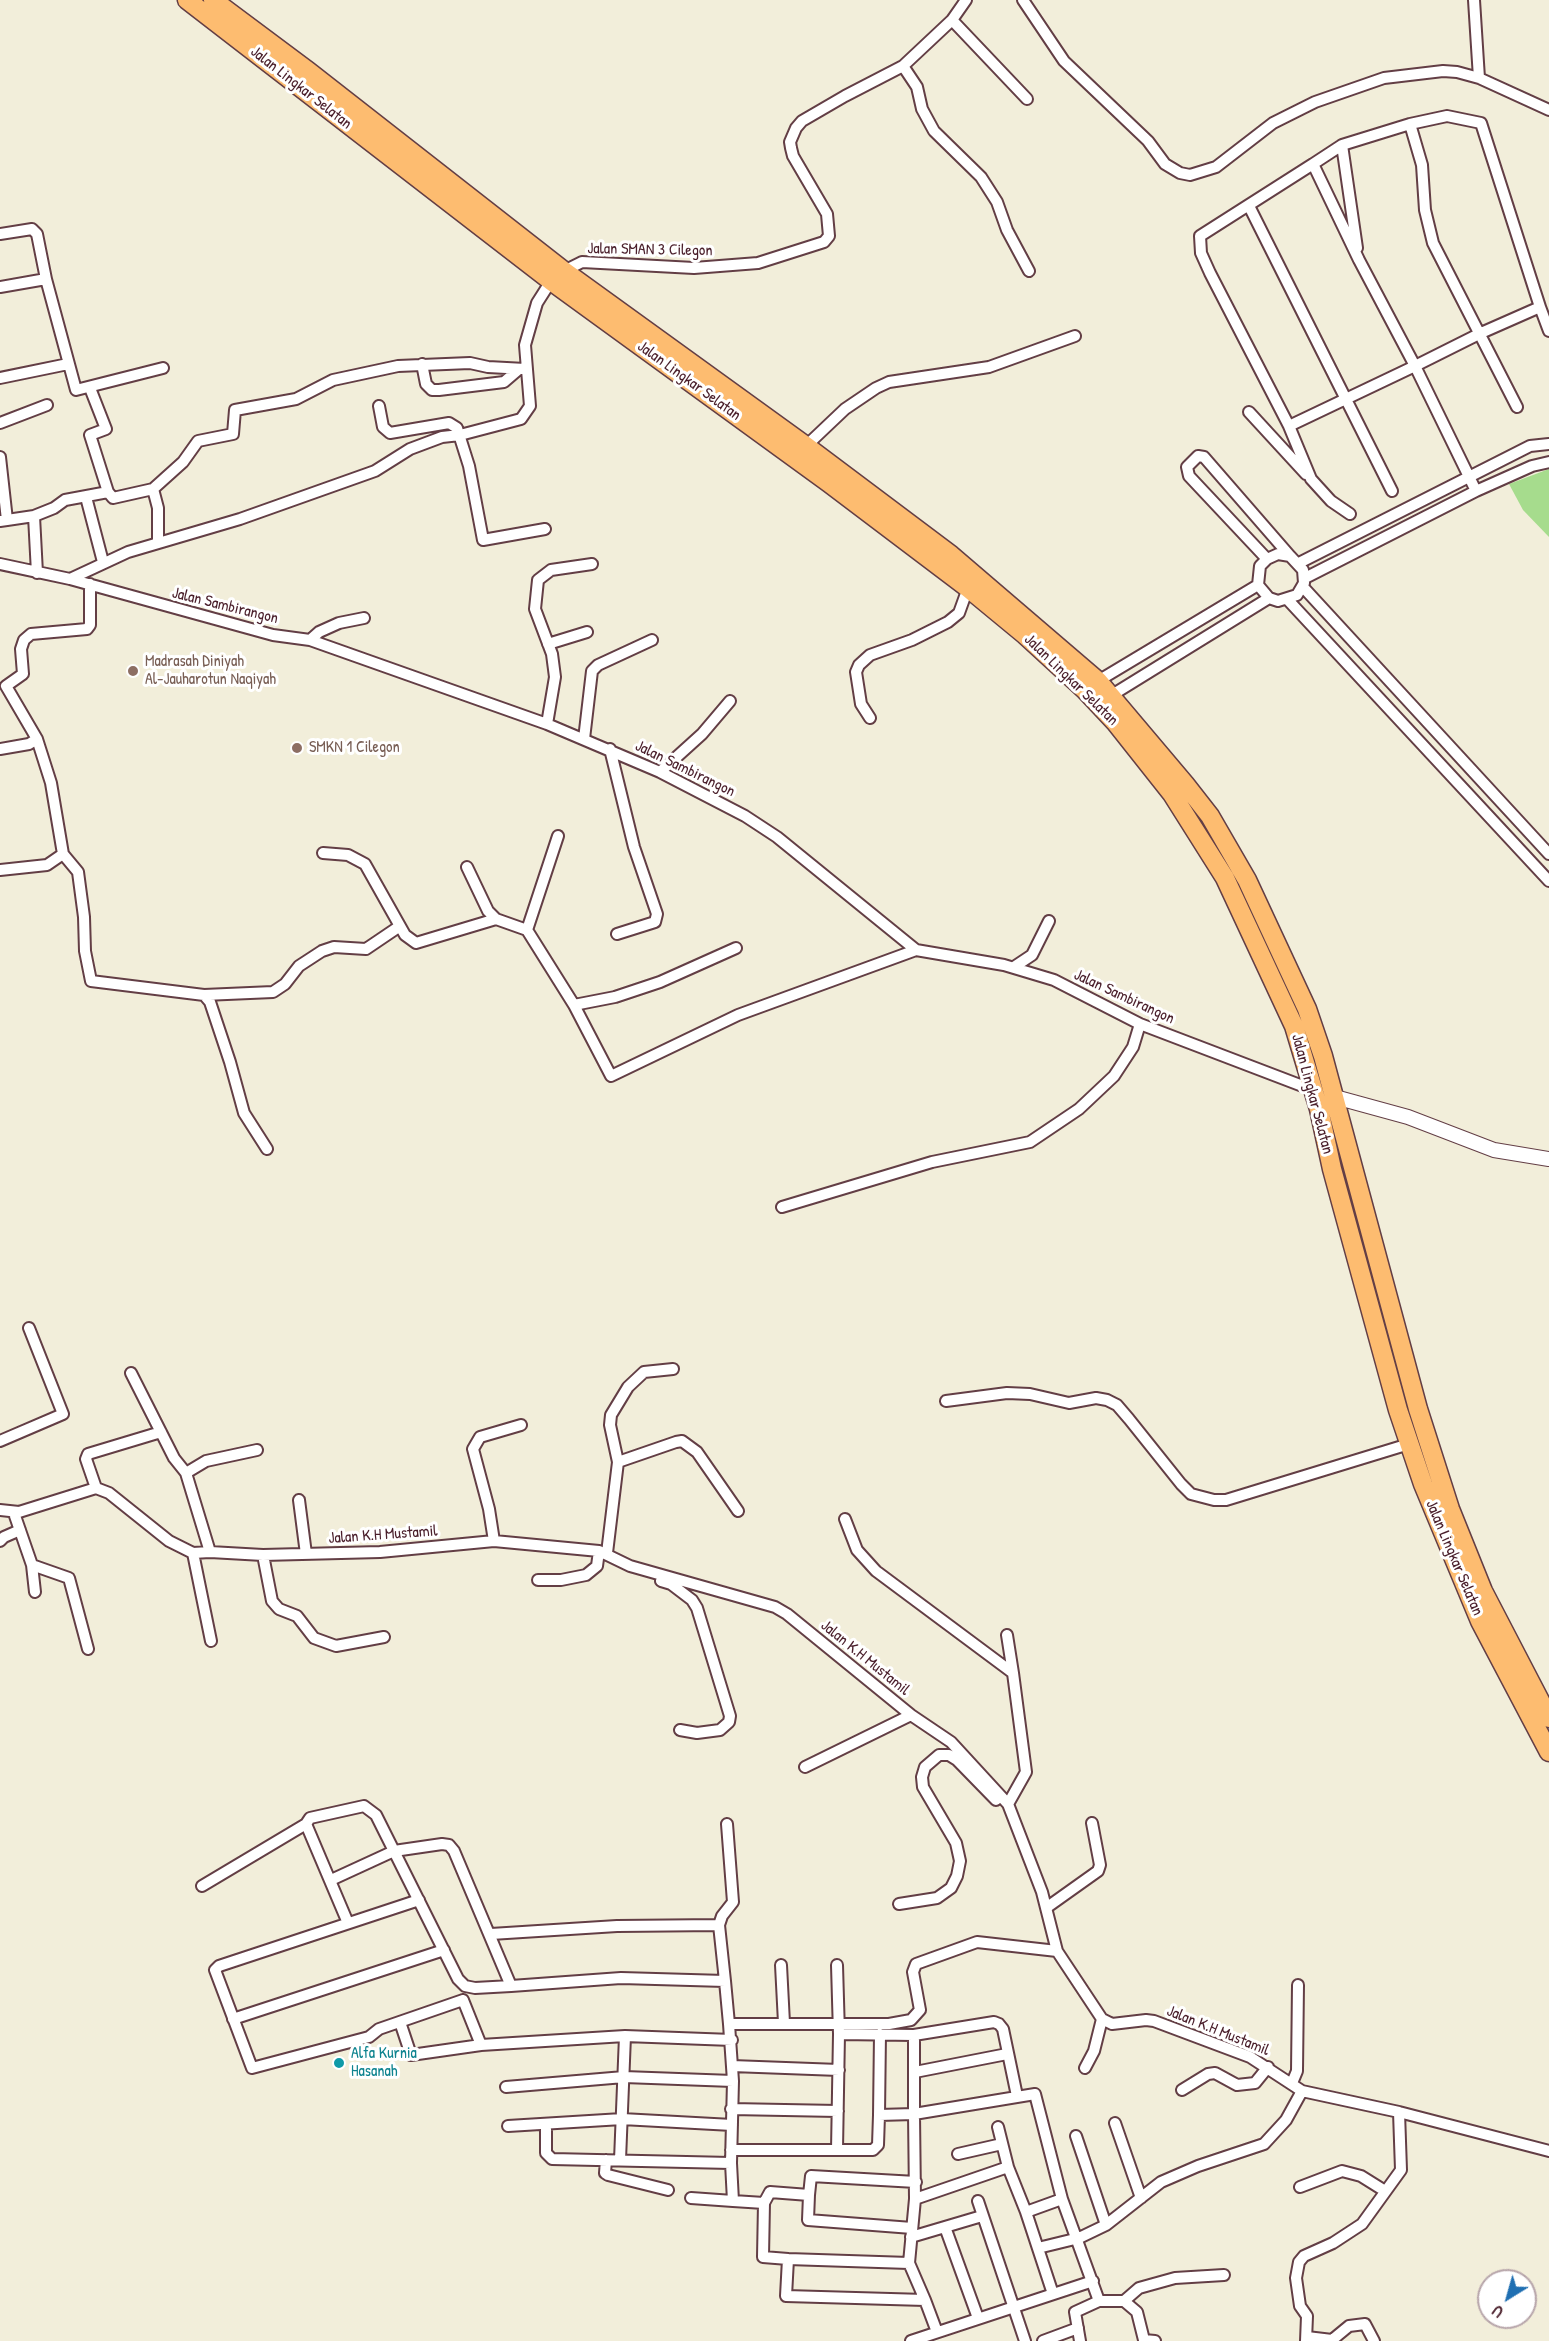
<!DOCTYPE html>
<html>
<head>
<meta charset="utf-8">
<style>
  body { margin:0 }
  #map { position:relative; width:1549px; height:2341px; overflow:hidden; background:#f2eeda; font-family:"Patrick Hand",sans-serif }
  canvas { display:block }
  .north { position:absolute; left:1477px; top:2269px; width:60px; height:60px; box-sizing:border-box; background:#fff; border:2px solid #b7a5aa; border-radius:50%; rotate:217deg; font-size:16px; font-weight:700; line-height:24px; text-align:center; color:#4a1f2b }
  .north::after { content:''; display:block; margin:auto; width:21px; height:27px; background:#1f6fb2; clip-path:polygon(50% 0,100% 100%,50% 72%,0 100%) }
</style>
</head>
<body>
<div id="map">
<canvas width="1549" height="2341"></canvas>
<div class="north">U</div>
</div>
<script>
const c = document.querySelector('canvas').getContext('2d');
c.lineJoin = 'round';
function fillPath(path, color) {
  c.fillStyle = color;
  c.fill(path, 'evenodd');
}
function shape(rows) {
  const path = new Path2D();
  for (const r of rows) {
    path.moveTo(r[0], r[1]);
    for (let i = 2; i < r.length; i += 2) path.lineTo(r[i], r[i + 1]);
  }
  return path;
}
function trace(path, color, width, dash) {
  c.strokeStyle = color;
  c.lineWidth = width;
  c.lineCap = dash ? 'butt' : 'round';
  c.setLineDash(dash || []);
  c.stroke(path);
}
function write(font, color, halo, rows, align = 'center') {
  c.font = font + ' "Patrick Hand",sans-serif';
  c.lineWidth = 6;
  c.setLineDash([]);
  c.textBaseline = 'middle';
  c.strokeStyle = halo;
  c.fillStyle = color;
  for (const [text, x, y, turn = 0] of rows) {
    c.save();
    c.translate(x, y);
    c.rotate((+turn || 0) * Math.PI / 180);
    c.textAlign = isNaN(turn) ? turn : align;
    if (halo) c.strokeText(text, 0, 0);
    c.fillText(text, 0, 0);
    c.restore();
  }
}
const green = shape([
  [1549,469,1549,537,1523,510,1509,484]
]);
const minor = shape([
  [1023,0,1064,61,1148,141,1165,164,1180,173,1190,175,1216,167,1273,123,1315,102,1384,78,1443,71,1457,72,1479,78,1549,110],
  [1474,0,1479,78],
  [952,20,1027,99],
  [903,66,917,87,922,109,934,131,981,177,997,202,1007,230,1029,271],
  [1410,124,1447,116,1481,123,1540,307],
  [1342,145,1410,124,1422,165,1425,210,1433,243,1517,407],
  [1313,164,1342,145,1357,248],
  [1249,206,1392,491],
  [0,234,32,229,37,234,46,279,0,287],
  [564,271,582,262,694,268,758,263,824,242,829,236,827,214,793,156,791,148,790,142,796,128,802,121,845,96,903,66,952,20,966,0],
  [46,279,76,390,163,368],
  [422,364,426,384,432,390,439,390,504,382,518,370],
  [0,378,68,364],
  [90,388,106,429,90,435,108,492,113,498,153,489,158,508,158,543],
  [379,406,383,427,390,433,449,423,457,428,469,466,483,540,545,529],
  [1249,412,1306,474],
  [0,423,47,405],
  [1289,426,1311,479,1331,501,1350,514],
  [806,446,845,409,876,388,889,382,989,367,1075,336],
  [0,457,7,520,0,521],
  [153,489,183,462,198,441,233,434,235,410,296,399,333,380,398,366,470,363,488,367,525,369],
  [1476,491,1415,366,1359,260,1313,164,1200,236,1201,253,1210,273,1289,426,1415,366,1481,333,1540,307,1549,331],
  [86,497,103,562],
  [34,516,37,573],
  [7,520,34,516,54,508,65,500,108,492],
  [1267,559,1189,476,1187,467,1198,456,1204,457,1290,556],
  [1299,563,1530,446,1549,444],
  [0,564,70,579,273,635,310,640,547,724,660,772,745,816,777,837,916,950,1004,965,1054,980,1140,1024,1313,1090],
  [1305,578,1476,491,1532,466,1549,462],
  [70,579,128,552,240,519,375,471,410,449,442,437,460,435,521,419,530,406,525,345,537,303,551,281],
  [90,584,90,625,87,629,31,634,24,640,21,649,23,674,6,686,37,739,51,783,63,854,78,872,84,917,85,951,91,981,204,995,210,1002,230,1062,244,1113,267,1149],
  [1303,587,1549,854],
  [1288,600,1549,881],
  [310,640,319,632,339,623,364,618],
  [548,644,587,632],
  [1098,681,1258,585],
  [1112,695,1269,598,1278,601,1297,595,1304,583,1303,570,1290,556,1278,554,1267,559,1260,566,1258,585,1269,598],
  [870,718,861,704,856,672,859,665,870,655,912,640,948,622,959,613,968,588],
  [547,724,555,677,552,654,535,609,538,580,551,570,592,564],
  [584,739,592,671,598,665,652,640],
  [0,749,29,744,37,739],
  [610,749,634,847,657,914,655,922,617,934],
  [660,772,702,734,730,701],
  [558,836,527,930,574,1005,611,1076,738,1015,916,950],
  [323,853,348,855,365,864,405,935,416,943,496,919],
  [467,867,488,911,496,919,527,930],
  [0,870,47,865,63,854],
  [1014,967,1032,955,1049,921],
  [204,995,273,992,285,984,299,966,322,951,334,947,366,949,400,926],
  [574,1005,615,997,660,982,736,948],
  [782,1207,932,1162,1030,1142,1079,1109,1114,1076,1133,1047,1140,1024],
  [131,1373,174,1458,186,1473],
  [946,1401,1007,1393,1030,1394,1069,1403,1096,1398,1107,1400,1117,1405,1129,1419,1181,1484,1191,1494,1214,1500,1226,1500,1409,1444],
  [0,1441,63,1414,29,1328],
  [618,1462,610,1425,611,1415,628,1387,644,1372,673,1369],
  [96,1488,86,1459,88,1454,161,1432],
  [299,1500,306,1554],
  [0,1510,19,1512,96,1488,109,1493,169,1541,193,1553,210,1552,263,1555,380,1552,494,1541,599,1551,630,1566,775,1607,787,1614,911,1715,951,1742,1008,1804,1042,1892,1057,1951,1102,2019,1112,2024,1146,2020,1154,2021,1250,2057,1302,2091,1399,2112,1549,2151],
  [14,1513,32,1565,69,1578,88,1649],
  [845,1519,857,1550,876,1571,1013,1673,1026,1772,1008,1804],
  [0,1541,4,1537,20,1530],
  [494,1541,489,1509,473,1449,480,1437,521,1425],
  [210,1552,186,1473,206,1461,257,1450],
  [193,1553,211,1641],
  [607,1553,618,1462,676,1442,682,1441,697,1452,738,1511],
  [263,1555,272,1601,279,1609,297,1616,314,1638,336,1646,384,1637],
  [32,1565,35,1592],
  [538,1580,561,1580,586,1575,597,1566,599,1551],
  [661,1581,671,1584,692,1600,697,1608,730,1716,729,1722,720,1730,697,1733,680,1730],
  [1007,1635,1013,1673],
  [805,1767,911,1715],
  [331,1880,394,1851,458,1979,465,1986,475,1988,511,1986,454,1851,449,1845,442,1844,394,1851,376,1815,364,1806,310,1818,306,1824,348,1923],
  [202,1886,306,1824],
  [419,1900,219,1966,215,1970,252,2068,369,2037,379,2029,463,2000],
  [899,1904,937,1898,951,1888,957,1876,960,1861,956,1843,923,1787,922,1777,925,1767,939,1755,949,1755,957,1760,996,1800],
  [1046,1908,1098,1871,1100,1865,1092,1823],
  [491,1934,617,1926,719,1925],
  [781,1965,784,2023],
  [837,1965,839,2034,837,2150],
  [725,1981,719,1925,722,1916,733,1902,727,1824],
  [511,1986,621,1978,725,1981,729,2024,889,2024,911,2020,920,2010,913,1972,916,1964,977,1942,1057,1951],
  [233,2019,444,1950],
  [400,2022,411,2055,481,2045,463,2000],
  [914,2035,994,2022,999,2024,1003,2029,1017,2096],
  [481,2045,625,2036],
  [732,2066,839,2070],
  [1085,2068,1094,2051,1102,2019],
  [915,2072,1007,2054],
  [1292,2083,1297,2071,1298,1985],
  [506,2087,624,2077,733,2081],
  [1182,2090,1208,2074,1215,2073,1237,2085,1255,2083,1268,2067],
  [731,2109,838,2111],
  [879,2115,880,2034],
  [1115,2123,1141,2198],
  [546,2124,546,2153,552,2159,731,2163,733,2081,729,2024],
  [508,2126,622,2119,732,2125],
  [998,2127,1008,2167],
  [1076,2136,1106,2225],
  [731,2150,873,2150,878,2145,879,2115,914,2114,914,2035,839,2034],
  [958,2154,1002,2144],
  [606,2160,605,2173,608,2175,668,2190],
  [620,2160,625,2036,732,2040],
  [731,2163,733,2201,764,2203,763,2257,788,2259,786,2296,925,2300,909,2263,915,2199,914,2114,1035,2094,1062,2199,1099,2301,1124,2301,1137,2312,1144,2340,1155,2341],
  [1300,2187,1342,2171,1361,2176,1385,2191],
  [691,2198,733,2201],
  [915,2199,1008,2167,1026,2212,1062,2199],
  [978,2201,1025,2341],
  [764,2203,770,2192,809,2195],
  [1026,2212,1053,2294],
  [945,2227,978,2318],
  [912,2228,808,2220,809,2195,811,2176,916,2182],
  [911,2237,982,2216],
  [1038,2248,1079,2238,1106,2225,1161,2182,1198,2166,1264,2144,1286,2120,1302,2091],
  [788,2259,909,2263],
  [925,2300,937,2332],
  [1124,2301,1139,2288,1175,2278,1224,2275],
  [1307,2337,1332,2340,1349,2326,1365,2324,1374,2341],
  [911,2341,1093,2281],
  [1043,2341,1078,2328],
  [1080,2341,1075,2312,1099,2301],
  [1306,2341,1307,2316,1300,2306,1296,2278,1299,2262,1304,2256,1333,2243,1362,2224,1401,2170,1399,2112]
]);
const tertiary = shape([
  [1335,1097,1408,1117,1494,1150,1549,1159]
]);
const trunk = shape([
  [187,0,551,281,829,483,968,588,1025,635,1085,690,1115,722,1172,794,1225,878,1294,1026,1319,1109,1332,1169,1398,1410,1423,1484,1480,1621,1549,1752],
  [213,0,308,71,564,271,806,446,951,555,1098,681,1185,784,1210,816,1247,880,1307,1009,1323,1056,1418,1409,1450,1509,1483,1591,1549,1718]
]);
const markers = [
  [133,671,6,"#8d6e63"],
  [297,748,6,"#8d6e63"],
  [339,2063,6,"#0f9aa8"]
];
const streetNames = [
  ["Jalan Lingkar Selatan",301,88,38],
  ["Jalan SMAN 3 Cilegon",650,250,1],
  ["Jalan Lingkar Selatan",689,381,36],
  ["Jalan Sambirangon",225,606,14],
  ["Jalan Lingkar Selatan",1071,680,44],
  ["Jalan Sambirangon",685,769,26],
  ["Jalan Sambirangon",1124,997,25],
  ["Jalan Lingkar Selatan",1312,1094,75],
  ["Jalan K.H Mustamil",383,1535,-4],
  ["Jalan Lingkar Selatan",1454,1558,67],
  ["Jalan K.H Mustamil",865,1658,39],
  ["Jalan K.H Mustamil",1218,2031,22]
];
const educationNames = [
  ["Madrasah Diniyah",145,662],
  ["Al-Jauharotun Naqiyah",145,680],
  ["SMKN 1 Cilegon",309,748]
];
const cultureNames = [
  ["Alfa Kurnia",351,2054],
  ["Hasanah",351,2072]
];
fillPath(green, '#a6dc8d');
trace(minor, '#633e45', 14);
trace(tertiary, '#633e45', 16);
trace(trunk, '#633e45', 21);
trace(minor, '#fff', 10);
trace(tertiary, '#fff', 14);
trace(trunk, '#fdbc70', 18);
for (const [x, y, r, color] of markers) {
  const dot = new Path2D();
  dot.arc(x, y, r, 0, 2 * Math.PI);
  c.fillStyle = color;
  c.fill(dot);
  trace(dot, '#fff', 2);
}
write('16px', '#4a1f2b', '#fff', streetNames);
write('16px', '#785e54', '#fff', educationNames, 'left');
write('16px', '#0d838f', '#fff', cultureNames, 'left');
</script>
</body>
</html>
